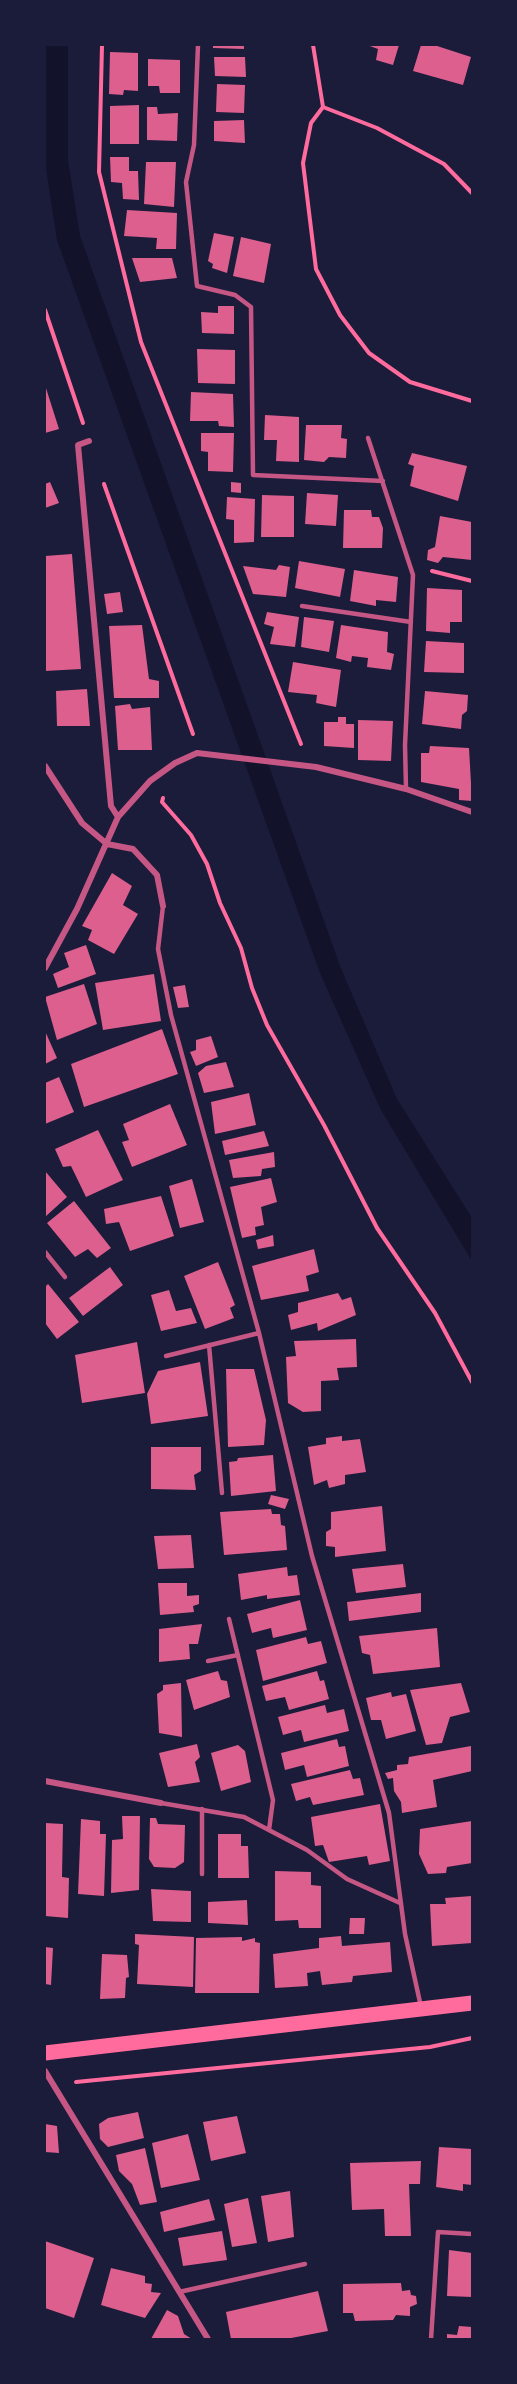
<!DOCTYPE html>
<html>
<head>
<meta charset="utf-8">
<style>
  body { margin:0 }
  #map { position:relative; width:517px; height:2384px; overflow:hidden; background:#1b1b3a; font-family:Jost,sans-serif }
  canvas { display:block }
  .frame { position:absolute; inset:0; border:46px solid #1b1b3a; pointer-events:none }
</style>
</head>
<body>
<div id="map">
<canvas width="517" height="2384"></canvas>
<div class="frame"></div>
</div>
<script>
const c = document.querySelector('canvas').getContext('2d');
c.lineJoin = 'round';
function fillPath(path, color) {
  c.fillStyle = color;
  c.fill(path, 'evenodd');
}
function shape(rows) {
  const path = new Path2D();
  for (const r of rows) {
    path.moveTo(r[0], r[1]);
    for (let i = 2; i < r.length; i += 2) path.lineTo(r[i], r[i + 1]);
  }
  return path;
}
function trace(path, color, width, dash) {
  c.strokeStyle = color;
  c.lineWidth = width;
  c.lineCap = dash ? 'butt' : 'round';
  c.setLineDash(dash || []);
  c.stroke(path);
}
const water = shape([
  [46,45,68,45,68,161,80,236,340,966,397,1099,472,1218,472,1261,381,1110,320,973,57,240,45,162]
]);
const building = shape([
  [213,45,244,45,244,49,213,48],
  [367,45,399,45,393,65,376,60,378,49],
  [421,45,434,45,471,57,463,85,413,71],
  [110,52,138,53,138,91,124,90,123,95,109,94],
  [214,57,245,57,246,77,215,76],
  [148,59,180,60,180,93,160,93,159,86,148,86],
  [217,84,245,85,244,113,216,112],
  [139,105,139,144,110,144,110,106],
  [147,107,157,107,158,114,178,113,177,141,147,140],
  [244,120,245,143,214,141,214,121],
  [110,157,129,157,129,171,138,171,139,200,123,199,122,183,111,182],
  [146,162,176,162,174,207,144,204],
  [127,210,177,213,176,249,156,249,157,238,124,236],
  [214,233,234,237,227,273,212,268,213,264,208,261],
  [241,237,271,244,264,283,233,276],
  [132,258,172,258,177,278,140,282],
  [218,306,234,306,234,334,202,333,201,312,218,313],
  [197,349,235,350,235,384,198,383],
  [45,385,59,429,45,433],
  [191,392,233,394,234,427,219,426,218,421,190,421],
  [265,415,299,417,299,462,276,461,277,440,264,440],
  [306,425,342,425,341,438,347,439,346,458,329,457,324,462,304,460],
  [201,433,234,433,233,472,208,471,208,452,201,451],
  [412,453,467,466,458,501,410,486,414,466,408,464],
  [50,482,59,503,45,508,45,484],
  [231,482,241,483,241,493,231,492],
  [307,493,338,495,336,526,305,524],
  [262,495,294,496,294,537,261,537],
  [227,497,255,499,254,542,234,543,234,520,226,519],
  [344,510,371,510,372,517,379,517,383,528,382,548,343,548],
  [440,516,472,522,472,560,443,557,438,563,427,560,428,550,435,547],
  [72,554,81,669,45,671,45,556],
  [299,561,345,569,340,597,295,588],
  [279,565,290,567,286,597,253,594,243,566,276,570],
  [354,570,398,577,396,602,376,600,376,606,350,601],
  [427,588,462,590,462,622,450,622,450,633,426,631],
  [120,592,123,612,107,614,104,594],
  [267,612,299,617,295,647,270,644,274,627,264,624],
  [304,617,334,621,329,652,301,647],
  [142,625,149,679,159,681,159,698,114,698,109,626],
  [341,625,388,632,387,652,394,654,391,670,367,667,368,658,352,656,351,662,336,658],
  [426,641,464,643,464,673,424,672],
  [293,662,341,670,336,707,316,703,317,695,288,692],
  [87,689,90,726,57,726,56,691],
  [425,691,468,695,467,711,462,715,461,729,422,724],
  [130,704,132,709,150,707,152,750,118,750,115,706],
  [338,717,346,717,346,724,354,724,354,748,324,746,324,722,338,722],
  [358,720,393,721,391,761,358,760],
  [430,746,469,748,472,801,459,800,459,789,421,782,421,753,429,753],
  [112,873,132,886,123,905,138,914,114,954,88,940,92,930,82,926],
  [86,945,96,974,58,988,53,974,69,967,64,953],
  [154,974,161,1021,103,1030,95,983],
  [84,984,97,1024,57,1040,45,997],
  [185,985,189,1007,178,1008,173,987],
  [162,1029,178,1074,84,1107,71,1064],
  [45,1031,57,1058,45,1064],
  [211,1036,218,1057,196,1066,190,1052,196,1050,196,1040],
  [226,1062,234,1087,204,1093,198,1073,206,1066],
  [59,1077,74,1112,45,1124,45,1083],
  [249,1093,256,1125,215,1134,211,1102],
  [170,1104,187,1145,132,1167,122,1142,129,1140,123,1124],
  [98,1130,123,1180,86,1197,71,1166,63,1167,55,1149],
  [264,1131,269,1146,225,1155,222,1141],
  [274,1152,275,1167,262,1169,261,1176,233,1178,229,1160],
  [45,1171,67,1197,45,1217],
  [271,1178,277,1202,261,1207,264,1225,255,1227,256,1235,242,1238,230,1187],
  [192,1179,204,1222,180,1228,169,1186],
  [161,1196,174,1236,130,1251,119,1222,106,1224,104,1209],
  [74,1201,111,1248,97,1258,88,1249,75,1257,47,1223],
  [273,1235,274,1246,258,1249,256,1240],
  [314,1249,319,1272,306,1276,309,1291,261,1300,252,1266],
  [218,1262,235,1305,230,1308,234,1318,205,1329,184,1276],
  [110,1267,123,1285,83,1316,69,1298],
  [48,1284,79,1322,57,1339,45,1323,45,1287],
  [169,1290,176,1311,191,1308,197,1323,161,1331,151,1295],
  [338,1293,342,1300,351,1297,356,1315,318,1331,317,1323,291,1330,288,1315,298,1312,298,1303],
  [356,1339,357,1367,337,1368,339,1380,321,1381,321,1411,303,1412,288,1403,286,1357,296,1356,294,1341],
  [137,1342,145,1393,82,1403,75,1355],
  [200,1362,208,1416,151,1424,147,1394,158,1371],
  [226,1369,254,1369,266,1420,264,1445,228,1447],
  [342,1436,342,1441,360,1439,366,1472,345,1475,345,1484,329,1488,327,1480,314,1485,308,1447,326,1444,326,1438],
  [151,1447,201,1447,201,1471,194,1475,196,1490,151,1489],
  [273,1455,276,1491,231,1496,229,1462,237,1461,238,1458],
  [271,1495,289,1499,285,1509,268,1504],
  [382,1506,386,1551,335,1557,335,1547,326,1546,326,1532,331,1529,331,1512],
  [271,1509,272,1514,280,1514,281,1525,285,1526,287,1550,224,1555,220,1512],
  [191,1535,194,1568,158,1569,154,1536],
  [403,1564,406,1587,356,1593,352,1569],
  [287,1567,288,1576,297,1575,300,1595,267,1599,267,1595,241,1600,238,1574],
  [158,1583,187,1583,187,1596,199,1595,199,1604,193,1606,194,1612,160,1615],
  [421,1593,421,1612,349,1621,347,1602],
  [300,1600,307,1630,273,1638,271,1628,252,1633,247,1614],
  [202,1624,198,1644,189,1644,190,1659,159,1662,159,1629],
  [437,1628,440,1667,373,1674,370,1655,362,1653,359,1636],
  [306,1637,308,1644,321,1641,327,1663,263,1681,256,1650],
  [218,1671,221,1680,227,1681,230,1697,194,1710,186,1680],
  [317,1671,320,1681,324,1680,329,1699,289,1710,285,1697,266,1701,262,1686],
  [181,1683,182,1737,159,1733,157,1694,163,1690,163,1685],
  [461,1683,470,1712,450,1717,442,1743,426,1745,410,1690],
  [391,1692,392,1697,406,1694,416,1731,386,1739,381,1720,371,1720,366,1698],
  [325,1705,327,1713,344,1709,349,1731,304,1742,301,1730,283,1735,278,1717],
  [337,1739,339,1747,345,1746,349,1766,307,1777,304,1765,285,1770,281,1753],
  [197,1744,200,1757,195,1762,200,1782,168,1787,159,1753],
  [238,1745,245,1751,251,1782,221,1791,211,1753],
  [471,1746,472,1771,433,1780,437,1807,402,1813,401,1802,394,1791,393,1778,388,1779,385,1773,397,1770,397,1765,408,1764,409,1757],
  [350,1770,353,1779,360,1778,364,1795,313,1805,310,1797,296,1801,291,1784],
  [380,1804,390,1861,369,1865,367,1856,329,1862,323,1845,315,1846,311,1817],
  [122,1816,140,1816,139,1890,111,1893,112,1840,123,1839],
  [150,1818,156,1818,158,1824,185,1825,184,1862,175,1868,154,1867,149,1859],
  [81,1819,100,1821,100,1834,106,1834,104,1896,78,1894],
  [472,1821,472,1863,447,1867,446,1873,428,1874,419,1854,420,1829],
  [45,1823,63,1824,62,1877,69,1878,68,1918,45,1916],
  [218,1834,241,1834,241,1846,248,1846,249,1878,218,1878],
  [275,1871,311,1872,311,1885,321,1886,321,1928,299,1928,298,1920,275,1921],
  [151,1889,191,1891,191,1922,153,1921],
  [472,1896,472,1943,432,1946,430,1904,446,1904,445,1898],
  [247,1900,248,1925,208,1923,208,1902],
  [350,1918,365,1918,364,1934,349,1934],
  [135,1934,194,1937,193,1987,137,1984,139,1945,135,1944],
  [341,1936,342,1946,390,1942,392,1972,353,1976,352,1982,322,1985,320,1971,307,1973,308,1986,275,1988,273,1954,319,1948,319,1938],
  [242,1937,242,1941,255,1938,255,1942,260,1943,259,1993,195,1993,196,1938],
  [45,1947,53,1948,51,1985,45,1984],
  [102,1954,127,1955,129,1977,126,1978,125,1998,100,1999],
  [138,2112,144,2138,108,2147,100,2139,99,2124,108,2118],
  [237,2116,246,2153,211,2161,203,2122],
  [45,2124,57,2126,59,2153,45,2152],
  [188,2134,200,2180,161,2188,152,2143],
  [439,2147,472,2149,472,2185,463,2184,463,2191,436,2187],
  [145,2148,157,2202,140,2205,132,2184,119,2171,116,2155],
  [421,2161,420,2184,409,2184,411,2236,385,2236,384,2209,352,2210,350,2163],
  [290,2191,294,2237,268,2242,261,2196],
  [248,2198,257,2243,232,2247,224,2204],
  [209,2199,215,2220,164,2232,160,2212],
  [222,2231,227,2260,183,2266,178,2238],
  [45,2241,94,2258,74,2318,45,2308],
  [449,2250,472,2253,472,2297,447,2296],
  [111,2268,145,2276,145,2283,152,2284,151,2292,161,2293,145,2318,101,2305],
  [401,2283,402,2291,410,2290,411,2295,416,2296,417,2304,410,2307,410,2316,396,2315,393,2320,355,2321,353,2313,343,2313,343,2284],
  [318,2291,328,2331,286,2339,231,2339,226,2312],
  [167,2310,178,2316,184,2334,192,2339,151,2339],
  [459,2326,472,2327,472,2339,447,2339,447,2334,457,2335]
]);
const path = shape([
  [102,45,99,172,141,342,301,744],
  [313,45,323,107,311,123,303,163,316,269,340,315,369,353,410,382,472,401],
  [323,107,377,128,444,164,472,193],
  [45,310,83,423],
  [104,484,193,734],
  [432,571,472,581],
  [163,798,162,802,191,835,207,864,220,903,241,948,252,988,267,1025,324,1125,377,1228,435,1313,472,1382],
  [76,2082,430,2047,472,2038]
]);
const service = shape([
  [198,45,194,145,186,182,197,286,235,295,251,307,253,475,383,481],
  [368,438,413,575,405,745,406,789],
  [302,606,411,622],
  [163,906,158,949,171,1015,259,1333,312,1556,389,1813,405,1934,421,2007],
  [45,1252,65,1277],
  [209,1345,222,1493],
  [166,1356,259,1333],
  [229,1619,273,1800,269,1830],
  [208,1661,238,1655],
  [161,1803,244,1817,307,1850,347,1879,400,1903],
  [202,1809,202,1874],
  [179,2292,305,2264],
  [431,2339,438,2232,472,2234]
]);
const minor = shape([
  [89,441,78,445,111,806,118,817],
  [45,766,82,823,107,844,133,849,157,875,163,906],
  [45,968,77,909,118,817,150,781,175,763,197,753,316,767,406,789,472,812],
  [45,1781,161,1803],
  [45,2071,208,2339]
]);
const primary = shape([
  [45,2053,472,2003]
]);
fillPath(water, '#12122b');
fillPath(building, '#dd5f8e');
trace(path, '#ff6b9d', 4);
trace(service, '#c65784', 4.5);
trace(minor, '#c65784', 6);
trace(primary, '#ff6b9d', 15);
</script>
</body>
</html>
